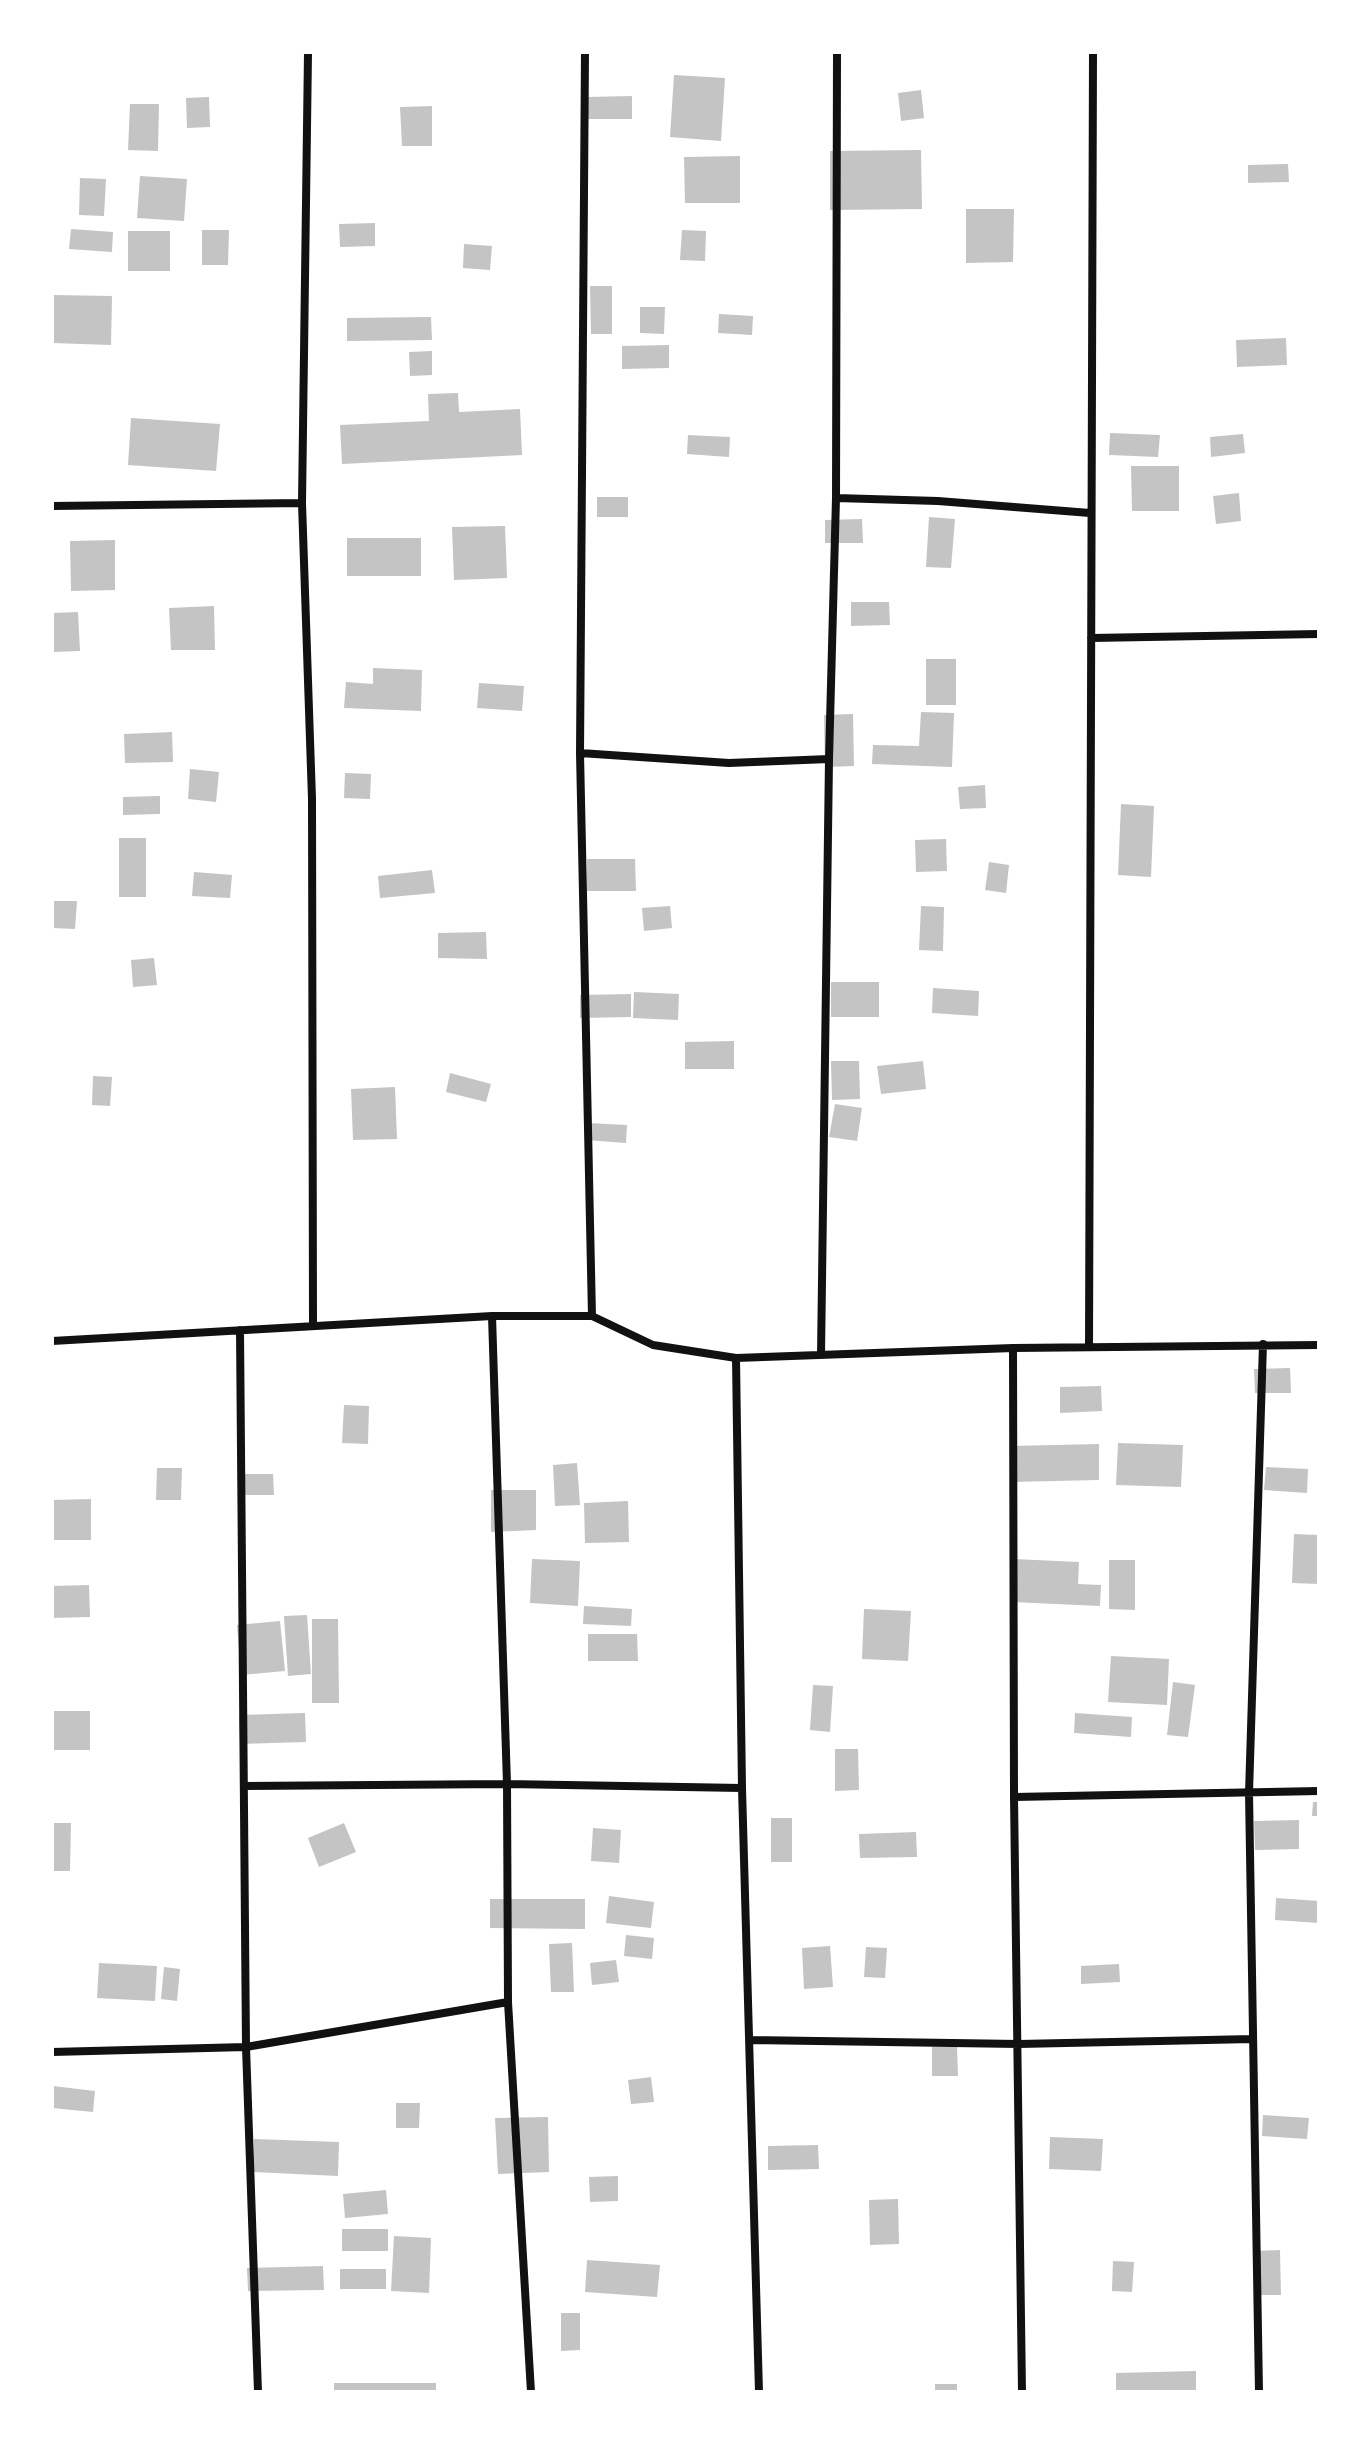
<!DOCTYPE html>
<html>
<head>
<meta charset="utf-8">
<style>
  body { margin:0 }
  #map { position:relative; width:1371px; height:2444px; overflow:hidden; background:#fff; font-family:"Roboto Condensed",sans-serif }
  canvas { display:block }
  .frame { position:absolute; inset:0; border:54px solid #fff; pointer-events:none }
</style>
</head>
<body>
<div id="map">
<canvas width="1371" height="2444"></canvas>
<div class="frame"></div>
</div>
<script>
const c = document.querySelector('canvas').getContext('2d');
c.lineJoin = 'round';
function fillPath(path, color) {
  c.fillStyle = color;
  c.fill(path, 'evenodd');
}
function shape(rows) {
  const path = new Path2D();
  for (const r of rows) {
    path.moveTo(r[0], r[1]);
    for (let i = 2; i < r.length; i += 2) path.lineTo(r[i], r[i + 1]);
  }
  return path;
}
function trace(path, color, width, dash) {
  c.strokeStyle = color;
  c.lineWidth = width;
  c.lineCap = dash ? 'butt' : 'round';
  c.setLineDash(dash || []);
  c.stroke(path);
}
const building = shape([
  [674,75,725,78,721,141,670,137],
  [921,90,924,118,901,121,898,93],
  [632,96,632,119,588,119,588,97],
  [209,97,210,127,187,128,186,98],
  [130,104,159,104,158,151,128,150],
  [432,106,432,146,402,146,400,107],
  [921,150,922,209,830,210,830,151],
  [740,156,740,203,685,203,684,157],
  [1288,164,1289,182,1248,183,1248,165],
  [140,176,187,179,184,221,137,218],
  [80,178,106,179,104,216,79,215],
  [966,209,1014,209,1013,262,966,263],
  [375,223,375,246,340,247,339,224],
  [71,229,113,232,112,252,69,249],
  [202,230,229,230,228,265,202,265],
  [682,230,706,231,705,261,680,260],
  [128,231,170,231,170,271,128,271],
  [464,244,492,246,490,270,463,268],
  [590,286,612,286,612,334,591,334],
  [52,295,112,296,111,345,52,343],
  [640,307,665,307,664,334,640,333],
  [719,314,753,316,752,335,718,333],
  [431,317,432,340,347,341,347,318],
  [1286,338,1287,365,1237,367,1236,340],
  [669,345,669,368,622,369,622,346],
  [432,351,432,375,410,376,409,352],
  [458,393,459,412,520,409,522,455,342,464,340,425,429,421,428,394],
  [131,418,220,424,216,471,128,465],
  [1110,433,1160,435,1158,457,1109,455],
  [1243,434,1245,453,1211,457,1210,437],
  [688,435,730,437,729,457,687,454],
  [1131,466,1179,466,1179,511,1132,511],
  [1239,493,1241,521,1216,524,1213,496],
  [597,497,628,497,628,517,597,517],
  [929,517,955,519,951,568,926,567],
  [862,519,863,543,825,543,825,520],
  [505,526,507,578,454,580,452,527],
  [347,538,421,538,421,576,347,576],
  [115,540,115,590,71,591,70,541],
  [851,602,889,602,890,625,851,626],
  [214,606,215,650,171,650,169,608],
  [78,612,80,651,52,652,52,613],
  [926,659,956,659,956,705,926,705],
  [373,668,422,670,421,711,344,708,346,682,373,684],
  [479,683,524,686,522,711,477,708],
  [921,712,954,713,952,767,872,764,873,745,919,746],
  [853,714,854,766,825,767,824,715],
  [172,732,173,762,125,763,124,734],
  [190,769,219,772,216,802,188,799],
  [345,773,371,774,370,799,344,798],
  [985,785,986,808,960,809,958,787],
  [160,796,160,814,123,815,123,797],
  [1121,804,1154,806,1151,877,1118,875],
  [119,838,146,838,146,897,119,897],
  [946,839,947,871,916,872,915,840],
  [587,859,635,859,636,891,587,891],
  [989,862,1009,865,1006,893,985,890],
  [432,870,435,893,380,898,378,876],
  [194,872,232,875,230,898,192,896],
  [53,901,77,901,75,929,52,928],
  [670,906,672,928,644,931,642,908],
  [921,906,944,907,943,951,919,950],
  [486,932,487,959,438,958,438,933],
  [154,958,157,985,133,987,131,960],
  [831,982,879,982,879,1017,831,1017],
  [933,988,979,991,978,1016,932,1013],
  [634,992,679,994,678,1020,633,1018],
  [631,994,631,1017,580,1018,580,995],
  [734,1041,734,1069,685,1069,685,1042],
  [831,1061,859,1061,860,1099,832,1100],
  [923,1061,926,1089,881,1094,877,1066],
  [450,1073,491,1084,486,1102,446,1092],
  [93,1076,112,1077,110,1106,92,1105],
  [395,1087,397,1139,353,1140,351,1089],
  [835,1104,862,1108,857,1141,829,1137],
  [588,1123,627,1125,626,1143,586,1140],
  [1290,1368,1291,1393,1255,1393,1254,1369],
  [1101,1386,1102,1411,1060,1413,1060,1387],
  [344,1405,369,1406,368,1444,342,1443],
  [1118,1443,1183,1445,1181,1487,1116,1485],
  [1099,1444,1099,1480,1011,1482,1010,1446],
  [577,1463,580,1505,555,1506,553,1465],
  [1266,1467,1308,1469,1307,1493,1264,1490],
  [157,1468,182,1468,181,1500,156,1500],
  [239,1474,273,1474,274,1495,239,1495],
  [491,1490,536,1490,536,1530,491,1532],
  [91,1499,91,1540,52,1540,52,1500],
  [628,1501,629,1542,585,1543,584,1503],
  [1294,1534,1319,1535,1319,1584,1292,1583],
  [532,1559,580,1561,578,1606,530,1603],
  [1014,1559,1079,1562,1078,1584,1101,1585,1100,1606,1012,1602],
  [1109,1560,1135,1560,1135,1610,1109,1609],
  [89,1585,90,1617,52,1618,52,1586],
  [584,1606,632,1609,631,1626,583,1624],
  [864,1609,911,1611,908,1661,862,1659],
  [307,1615,311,1674,288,1676,284,1616],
  [312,1619,338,1619,339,1703,312,1703],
  [280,1621,285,1671,241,1675,237,1625],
  [588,1634,637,1634,638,1661,588,1661],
  [1111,1656,1169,1659,1167,1705,1108,1702],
  [1173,1682,1195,1685,1188,1737,1167,1735],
  [813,1685,833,1686,830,1732,810,1730],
  [52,1711,90,1711,90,1750,52,1750],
  [305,1713,306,1742,240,1744,239,1715],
  [1075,1713,1132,1717,1131,1737,1074,1733],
  [835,1749,858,1749,859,1790,835,1791],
  [1313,1802,1319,1802,1319,1816,1312,1816],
  [771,1818,792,1818,792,1862,771,1862],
  [1299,1820,1299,1849,1255,1850,1254,1821],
  [52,1823,71,1823,70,1871,52,1871],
  [344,1823,356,1852,319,1867,308,1838],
  [593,1828,621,1830,619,1863,591,1861],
  [916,1832,917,1857,860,1858,859,1834],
  [609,1896,654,1902,651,1928,606,1923],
  [1276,1898,1319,1901,1319,1923,1275,1920],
  [490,1899,585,1899,585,1929,490,1928],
  [626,1935,654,1938,652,1959,624,1956],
  [572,1943,574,1992,551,1992,549,1944],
  [830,1946,833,1987,804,1989,802,1948],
  [866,1947,887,1948,885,1978,864,1977],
  [616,1960,619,1982,592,1985,590,1963],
  [99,1963,157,1966,155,2001,97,1998],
  [1119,1964,1120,1982,1081,1984,1081,1966],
  [164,1967,180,1969,177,2001,161,1999],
  [932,2047,957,2047,958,2076,932,2076],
  [651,2077,654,2102,631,2104,628,2080],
  [53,2086,95,2091,93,2112,52,2108],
  [396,2103,420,2103,419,2128,396,2128],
  [1263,2115,1309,2118,1307,2139,1262,2136],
  [548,2117,549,2172,498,2174,495,2118],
  [1050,2137,1103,2139,1101,2171,1049,2169],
  [254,2139,339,2142,338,2176,253,2172],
  [818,2145,819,2169,768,2170,768,2146],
  [618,2176,618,2201,590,2202,589,2177],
  [386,2190,388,2214,345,2218,343,2194],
  [898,2199,899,2244,870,2245,869,2200],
  [342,2229,388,2229,388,2251,342,2251],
  [394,2236,431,2238,429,2293,391,2291],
  [1280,2250,1281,2295,1255,2295,1254,2251],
  [587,2260,660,2265,657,2297,585,2292],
  [1113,2261,1134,2262,1132,2292,1112,2291],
  [323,2266,324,2290,248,2291,247,2268],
  [340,2269,386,2269,386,2289,340,2289],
  [561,2313,580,2313,580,2350,561,2351],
  [1196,2371,1196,2392,1116,2392,1116,2373],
  [334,2383,436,2383,436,2392,334,2392],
  [935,2384,957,2384,957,2392,935,2392]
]);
const minor = shape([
  [308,52,302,503,312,799,313,1326],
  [585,52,580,753,592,1316],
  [836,498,938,501,1090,513],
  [52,506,302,503],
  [1091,638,1319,634],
  [580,753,729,763,829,759],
  [492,1316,507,1784,508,2002,531,2392],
  [240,1330,246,2047,258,2392],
  [52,1341,492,1316,592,1316,653,1345,736,1358,1013,1348,1319,1345],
  [1089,1347,1093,52],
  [1013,1348,1014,1797,1022,2392],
  [821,1355,829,759,836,498,837,52],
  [736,1358,742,1788,759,2392],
  [244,1786,507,1784,742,1788],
  [1014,1797,1319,1791],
  [750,2040,1019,2044,1253,2039],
  [52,2052,246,2047,508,2002],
  [1259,2392,1249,1793,1263,1344]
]);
fillPath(building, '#c4c4c4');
trace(minor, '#111', 8);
</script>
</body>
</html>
